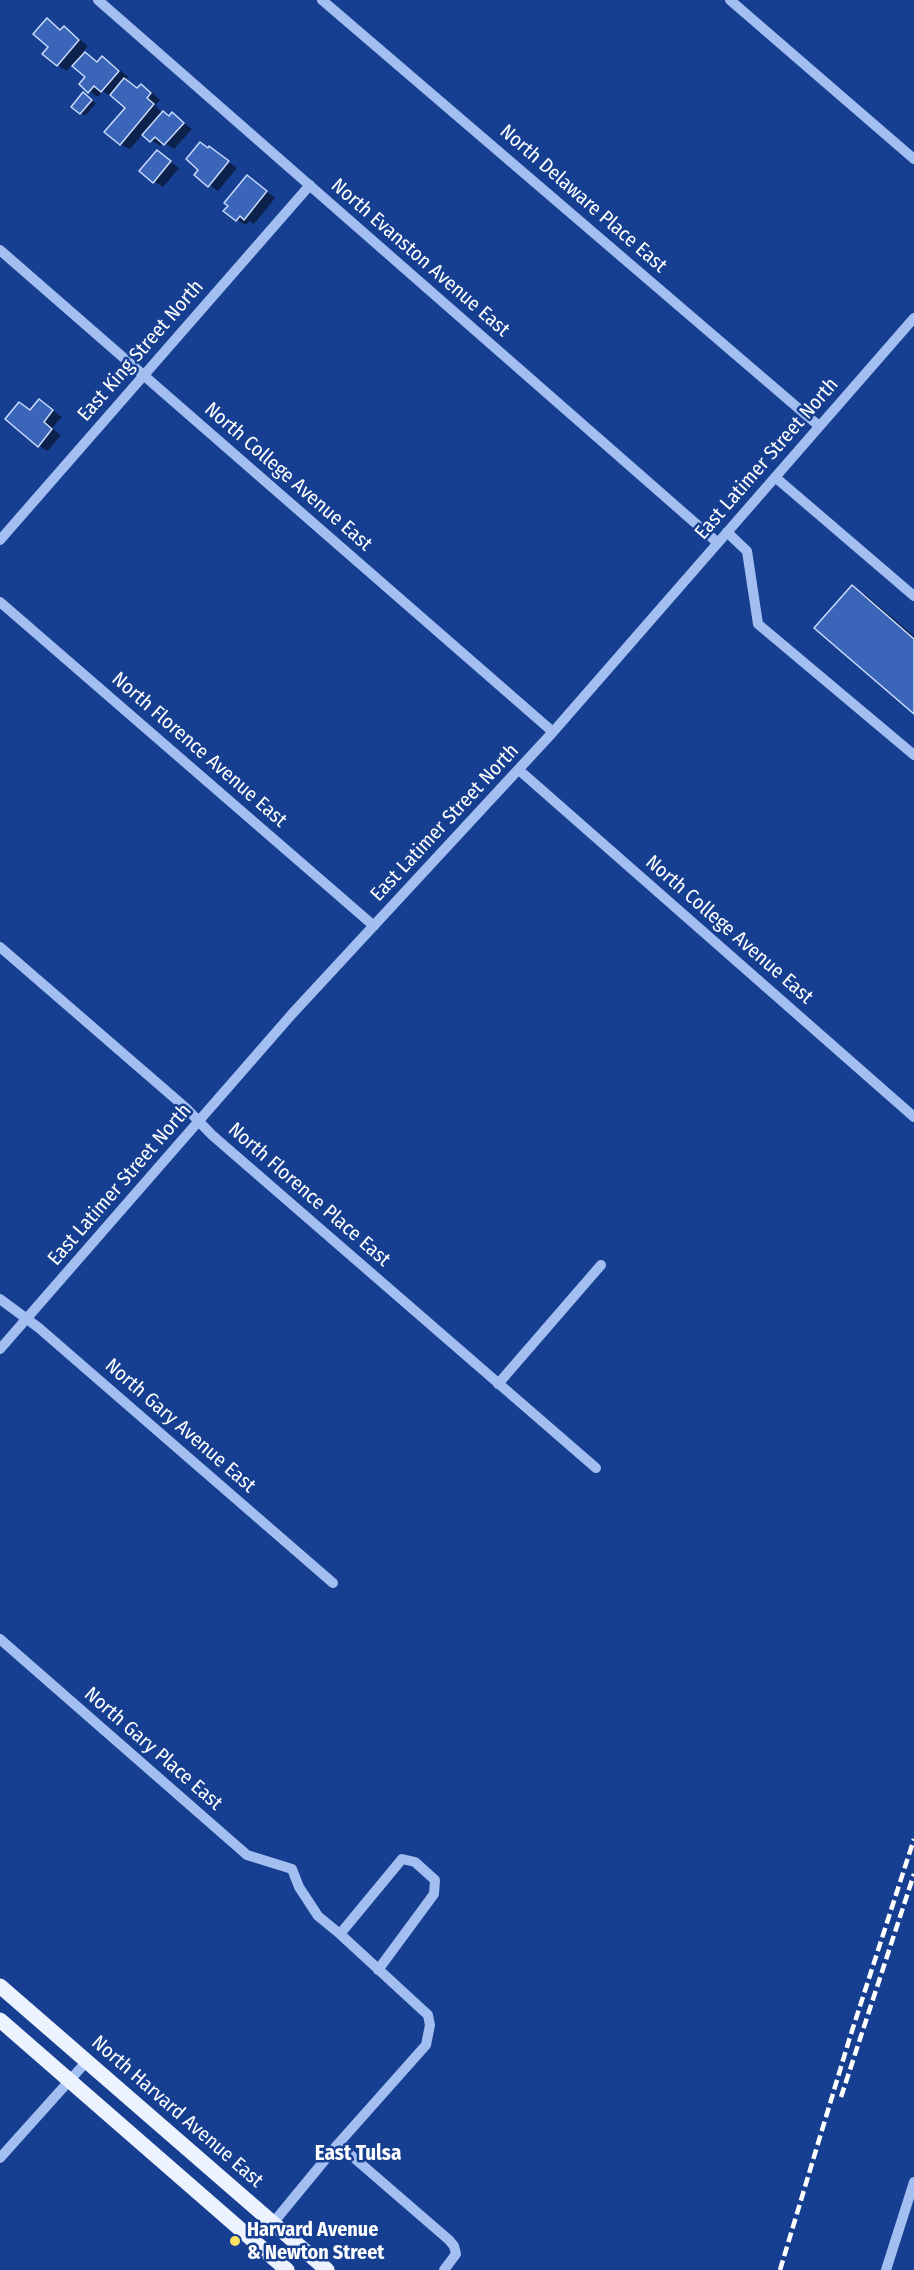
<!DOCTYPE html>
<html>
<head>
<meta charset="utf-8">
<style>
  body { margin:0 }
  canvas { display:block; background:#163f91 }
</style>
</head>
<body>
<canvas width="914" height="2270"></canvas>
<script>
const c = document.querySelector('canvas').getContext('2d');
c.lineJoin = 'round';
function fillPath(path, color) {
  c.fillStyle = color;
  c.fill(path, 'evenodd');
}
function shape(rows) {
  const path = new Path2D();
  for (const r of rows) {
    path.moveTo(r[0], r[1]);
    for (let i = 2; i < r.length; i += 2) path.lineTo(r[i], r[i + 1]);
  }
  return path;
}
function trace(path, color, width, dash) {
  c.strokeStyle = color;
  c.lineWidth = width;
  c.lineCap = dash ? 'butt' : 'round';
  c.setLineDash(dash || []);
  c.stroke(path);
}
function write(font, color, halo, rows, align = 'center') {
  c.font = font + ' "Fira Sans Condensed",sans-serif';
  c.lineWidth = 5;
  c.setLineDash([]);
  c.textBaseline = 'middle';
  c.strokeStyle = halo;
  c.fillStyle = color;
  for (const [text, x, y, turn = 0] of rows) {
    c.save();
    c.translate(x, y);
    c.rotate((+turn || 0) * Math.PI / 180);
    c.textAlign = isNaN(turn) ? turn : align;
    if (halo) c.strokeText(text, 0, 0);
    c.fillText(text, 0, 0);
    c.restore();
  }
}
const shadow = shape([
  [47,20,62,30,64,28,73,34,88,46,83,52,99,62,103,58,112,63,128,77,125,80,138,89,141,86,150,91,160,100,155,105,161,112,170,117,172,114,192,129,174,149,163,142,160,146,143,134,130,149,120,144,127,108,103,91,98,97,89,91,87,77,72,64,67,71,57,65,50,47],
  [88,97,96,103,85,116,73,107],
  [210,148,237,168,218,191,196,175],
  [157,151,179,168,163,187,154,181],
  [247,177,275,198,254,224,249,221,246,225,237,220],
  [40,401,62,417,52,428,61,435,48,451,39,446,20,404,31,411],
  [852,587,866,595,914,636,914,712]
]);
const building = shape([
  [47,18,60,30,64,26,79,40,57,66,42,54,48,47,33,34,47,18],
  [85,52,97,62,102,56,119,71,101,92,94,86,88,93,79,84,85,77,72,66,85,52],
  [124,78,137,88,141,84,151,93,147,98,154,104,120,145,104,132,125,108,110,95,124,78],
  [83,92,92,100,80,114,71,107,83,92],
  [163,111,169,116,172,112,184,123,164,145,155,137,150,142,142,135,163,111],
  [200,142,208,148,209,146,229,161,208,187,194,175,198,170,186,159,200,142],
  [157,150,171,161,153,183,139,171,157,150],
  [247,175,267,191,244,220,240,216,236,221,223,211,228,206,224,203,247,175],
  [39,399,53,410,44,422,52,429,38,447,5,419,19,402,30,410,39,399],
  [852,585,914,639,914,714,814,628,852,585]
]);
const minor = shape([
  [98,0,718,543],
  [322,0,819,426],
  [730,0,914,159],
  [0,250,553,732],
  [775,477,914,596],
  [727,532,747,551,758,624,914,755],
  [0,540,310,185],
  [0,602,374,926],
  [519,770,914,1117],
  [0,947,186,1108,212,1135,596,1468],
  [0,1299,39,1328,333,1583],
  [0,1349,292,1014,553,732,914,318],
  [498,1384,601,1265],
  [0,1639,247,1855,292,1869,299,1887,318,1916,340,1934,428,2015,430,2025,426,2045,338,2144],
  [340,1934,402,1859,415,1862,435,1880,434,1894,378,1970],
  [0,2158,87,2061],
  [273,2223,338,2144,449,2240,454,2246,456,2254,444,2270],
  [886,2270,914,2182]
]);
const major = shape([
  [0,1986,327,2270],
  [0,2020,287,2270]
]);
const rail = shape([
  [841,2097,914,1874],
  [780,2270,850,2037,914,1839]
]);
const markers = [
  [235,2241,6,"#ffe163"]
];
const streetNames = [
  ["North Delaware Place East",583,199,41],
  ["North Evanston Avenue East",420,258,41],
  ["East King Street North",141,351,-49],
  ["East Latimer Street North",767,459,-49],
  ["North College Avenue East",288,477,41],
  ["North Florence Avenue East",199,750,41],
  ["East Latimer Street North",445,823,-47],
  ["North College Avenue East",729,930,41],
  ["East Latimer Street North",120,1185,-49],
  ["North Florence Place East",309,1195,41],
  ["North Gary Avenue East",180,1426,41],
  ["North Gary Place East",153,1749,41],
  ["North Harvard Avenue East",177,2112,41]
];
const poiNames = [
  ["Harvard Avenue",247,2230],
  ["& Newton Street",247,2253]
];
const neighbourhoodNames = [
  ["East Tulsa",358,2154]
];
fillPath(shadow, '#0007');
fillPath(building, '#3a65b8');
trace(building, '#cadcfc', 1.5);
trace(minor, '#a3bef0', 10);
trace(major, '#edf2ff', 15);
trace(rail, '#fff', 4.5, [10, 4.5]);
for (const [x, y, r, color] of markers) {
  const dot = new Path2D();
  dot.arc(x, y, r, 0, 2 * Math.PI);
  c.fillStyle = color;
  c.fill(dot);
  trace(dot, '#163f91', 2);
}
write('20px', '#fff', '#163f91', streetNames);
write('bold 20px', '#fff', '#163f91', poiNames, 'left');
write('bold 21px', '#fff', '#163f91', neighbourhoodNames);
</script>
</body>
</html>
